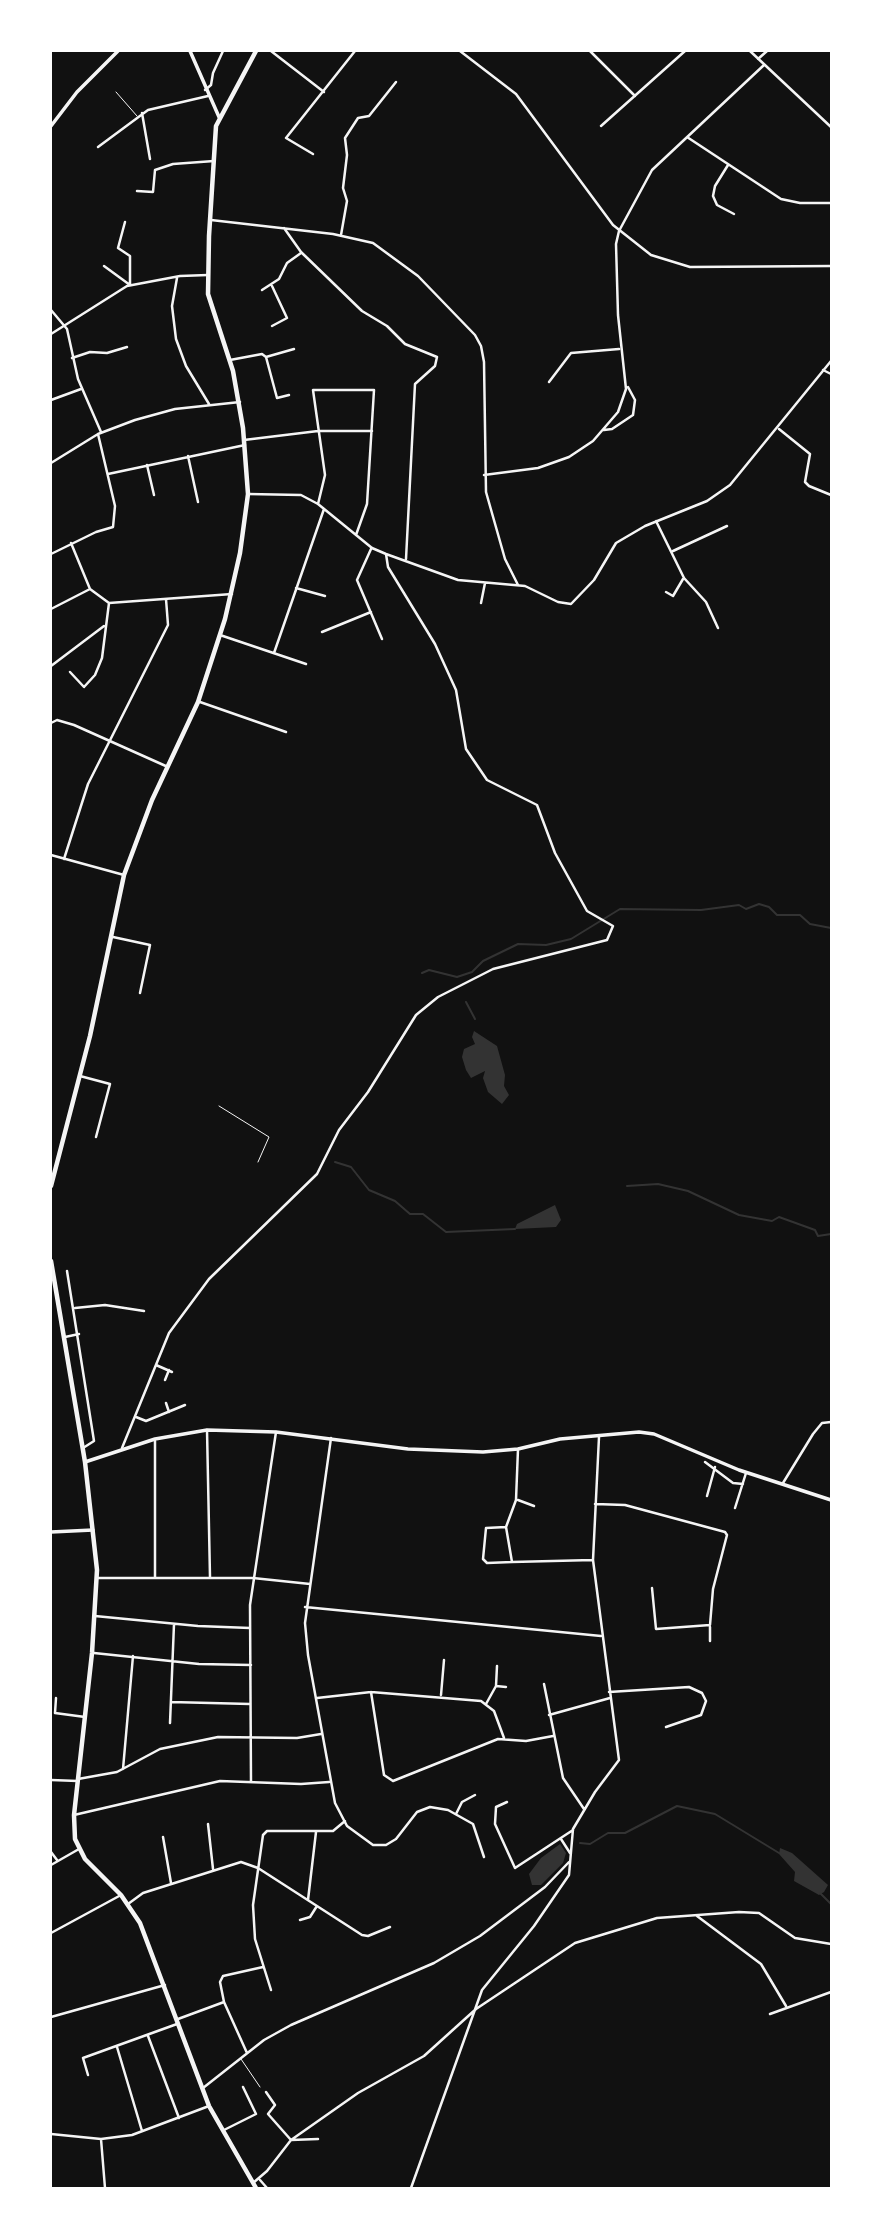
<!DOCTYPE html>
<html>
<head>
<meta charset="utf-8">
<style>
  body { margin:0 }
  #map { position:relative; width:882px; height:2239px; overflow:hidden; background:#111; font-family:Commissioner,sans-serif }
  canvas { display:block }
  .frame { position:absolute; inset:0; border:52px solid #fff; pointer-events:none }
</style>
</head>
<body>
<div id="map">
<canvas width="882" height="2239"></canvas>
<div class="frame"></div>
</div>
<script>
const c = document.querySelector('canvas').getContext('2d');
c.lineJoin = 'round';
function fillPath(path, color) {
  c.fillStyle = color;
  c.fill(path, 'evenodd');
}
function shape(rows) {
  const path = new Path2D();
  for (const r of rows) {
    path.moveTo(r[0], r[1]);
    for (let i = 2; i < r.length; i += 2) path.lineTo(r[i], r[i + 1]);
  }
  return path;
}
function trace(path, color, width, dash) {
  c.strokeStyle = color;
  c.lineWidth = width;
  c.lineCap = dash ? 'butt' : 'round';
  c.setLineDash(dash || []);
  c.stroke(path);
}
const water = shape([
  [474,1031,497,1046,505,1075,504,1086,509,1095,502,1104,488,1092,483,1078,485,1071,471,1078,466,1070,462,1057,464,1049,475,1044,472,1037],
  [555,1205,561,1220,556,1227,515,1229,517,1224],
  [560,1844,566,1853,563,1863,541,1885,532,1885,529,1874,541,1858],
  [780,1848,792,1853,828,1885,824,1892,819,1895,794,1881,795,1872,779,1854]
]);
const stream = shape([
  [422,973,429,970,457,977,472,972,483,961,518,944,546,945,571,939,620,909,701,910,739,905,746,909,759,904,769,907,777,915,800,915,810,924,831,928],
  [466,1002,475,1019],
  [335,1162,351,1167,369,1190,395,1201,410,1214,423,1214,446,1232,515,1229],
  [627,1186,658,1184,688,1191,739,1215,772,1221,779,1217,815,1230,818,1236,831,1234],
  [580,1843,590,1844,608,1833,625,1833,677,1806,715,1814,779,1853],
  [820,1893,831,1904]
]);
const service = shape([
  [116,92,137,116],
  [219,1106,269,1137,258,1162],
  [241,2059,260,2087]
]);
const minor = shape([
  [271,51,324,92],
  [460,51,516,94,613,225,651,255,690,267,831,266],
  [590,51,635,96],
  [750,51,831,127],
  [758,59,767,51],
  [205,90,211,85,213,73,223,51],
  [142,113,150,159],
  [601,126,685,51],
  [687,137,781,199,800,203,831,203],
  [98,147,148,110,208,96],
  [313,154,286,138,355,51],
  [728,165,715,186,713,196,717,205,734,214],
  [137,191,153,192,155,170,173,164,214,161],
  [211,220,333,234,373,243,418,276,475,335,481,346,484,362,486,492,505,559,518,585],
  [125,222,118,248,130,256,130,285],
  [284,228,301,252,362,311,387,326,405,344,437,357,435,366,415,384,406,559],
  [341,235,347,201,343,188,347,155,345,138,358,118,369,116,396,82],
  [104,266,130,285],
  [177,278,172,306,176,339,186,366,209,404],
  [272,286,287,318,272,326],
  [262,290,279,279,287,263,301,253],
  [51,310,67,329,78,379,101,432],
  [51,334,127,286,180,276,208,275],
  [266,357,277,398,289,395],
  [72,358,90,352,107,353,127,347],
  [230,360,262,354,266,357,294,349],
  [823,370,831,374],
  [549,382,571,353,619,349],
  [51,400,81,389],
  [779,429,810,454,805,482,809,486,831,495],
  [604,430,612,429,633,415,635,400,628,387],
  [244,440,318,431,372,431],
  [188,456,198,502],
  [51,463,98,434,135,420,175,409,240,402],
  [147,465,154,495],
  [108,474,245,445],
  [484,475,538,468,569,457,593,441,618,412,626,389,618,315,616,244,619,231,652,170,764,65],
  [248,494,301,495,318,504,372,548,386,554,458,580,525,586,558,602,571,604,594,580,616,543,645,526,707,501,730,485,831,361],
  [318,504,325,475,313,390,374,390,367,504,356,535],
  [656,521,684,578,706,602,718,628],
  [71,543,90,589,109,603,232,594],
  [371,549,357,580,382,639],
  [673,551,727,526],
  [51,554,96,532,113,527,115,506,98,434],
  [296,588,325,596],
  [666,592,673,596,683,579],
  [481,603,485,583],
  [51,609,90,589],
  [322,632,371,612],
  [220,635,306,664],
  [274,653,324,509],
  [51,666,104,626],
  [70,672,84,687,95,675,102,658,109,603],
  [200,702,286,732],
  [51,723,57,720,74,725,168,767],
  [51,855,124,875],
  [64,859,88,784,168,625,166,599],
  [113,937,150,945,140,993],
  [80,1076,110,1084,96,1137],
  [67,1271,94,1441,83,1448],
  [75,1308,105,1305,144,1311],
  [65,1337,79,1334],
  [156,1365,172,1372],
  [165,1380,169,1370],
  [166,1403,169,1412],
  [136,1417,146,1421,185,1405],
  [207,1430,210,1577],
  [331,1438,305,1623,308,1655,335,1803,347,1826,373,1845,386,1845,396,1839,417,1812,430,1807,448,1810,473,1824,484,1857],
  [155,1441,155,1577],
  [122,1448,169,1333,209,1279,317,1174,339,1130,368,1092,416,1015,438,997,493,969,607,940,613,926,587,911,555,853,537,805,487,780,466,749,456,690,435,644,388,567,386,554],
  [518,1449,516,1500,506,1527,512,1562,593,1560],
  [705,1462,733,1483,743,1484],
  [783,1483,813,1434,822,1423,831,1422],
  [707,1496,715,1467],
  [518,1500,534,1506],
  [595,1504,625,1505,725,1532,727,1535,713,1589,710,1625,656,1629,652,1588],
  [735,1508,746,1473],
  [506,1527,486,1528,483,1559,487,1563,512,1562],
  [97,1578,253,1578,310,1584],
  [305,1607,601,1636],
  [95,1616,198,1626,250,1628],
  [710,1641,710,1627],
  [94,1653,199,1664,251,1665],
  [544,1684,563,1778,584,1809],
  [496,1686,506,1687],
  [371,1692,384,1775,393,1781,498,1739,526,1741,553,1736],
  [609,1692,689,1687,702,1693,706,1701,701,1715,666,1727],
  [441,1695,444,1660],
  [56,1698,55,1713,85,1717],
  [317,1698,371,1692,481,1701,494,1711,504,1738],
  [171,1702,250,1704],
  [486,1704,496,1686,497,1666],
  [549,1715,610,1698],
  [170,1723,174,1624],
  [123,1769,133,1656],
  [78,1779,117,1772,160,1749,218,1737,297,1738,321,1734],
  [51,1780,78,1781],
  [251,1782,250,1605,276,1432],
  [507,1802,496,1807,495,1824,515,1868,573,1830],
  [456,1814,462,1802,475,1795],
  [74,1815,220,1781,301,1784,329,1782],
  [208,1824,213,1869],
  [163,1837,171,1883],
  [561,1839,570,1853],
  [51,1852,57,1860],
  [51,1865,79,1849],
  [308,1900,316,1832],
  [128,1904,143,1893,241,1862,258,1868,362,1935,368,1936,390,1927],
  [697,1916,761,1964,786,2006],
  [300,1920,310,1917,317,1906],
  [51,1933,121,1895],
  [271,1990,255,1939,253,1905,263,1835,267,1831,333,1831,345,1821],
  [770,2014,831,1992],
  [51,2017,165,1985],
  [178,2019,224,2002],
  [148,2036,179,2118],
  [117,2047,142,2131],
  [247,2053,224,2002,220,1982,223,1976,263,1967],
  [88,2075,83,2058,177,2024],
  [203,2088,264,2040,291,2025,434,1963,480,1936,545,1887,569,1862],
  [266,2092,275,2105,268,2114,291,2140,318,2139],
  [224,2130,256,2114,243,2087],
  [51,2134,101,2139,132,2135,209,2106],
  [101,2139,105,2188],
  [260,2180,267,2188],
  [253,2183,267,2171,291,2140,358,2093,424,2056,476,2009,575,1943,657,1918,739,1912,759,1913,795,1938,831,1944],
  [411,2188,482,1990,534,1926,569,1875,573,1829,595,1792,619,1760,593,1560,599,1437]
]);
const tertiary = shape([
  [190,51,219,117],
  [51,126,77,92,118,51],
  [85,1462,155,1439,207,1430,276,1432,408,1449,483,1452,518,1449,560,1439,639,1432,654,1434,739,1470,831,1500],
  [51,1532,93,1530]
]);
const trunk = shape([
  [51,1186,90,1036,124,875,152,800,198,702,225,619,240,553,248,494,243,428,233,371,208,294,209,236,216,126,256,51],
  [51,1261,85,1462,97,1570,92,1653,74,1815,75,1839,85,1859,121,1895,140,1923,209,2106,256,2188]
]);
fillPath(water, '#333');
trace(stream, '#333', 2);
trace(service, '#f5f5f5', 1);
trace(minor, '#f5f5f5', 2.5);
trace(tertiary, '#f5f5f5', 3.5);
trace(trunk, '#f5f5f5', 4.5);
</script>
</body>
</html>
